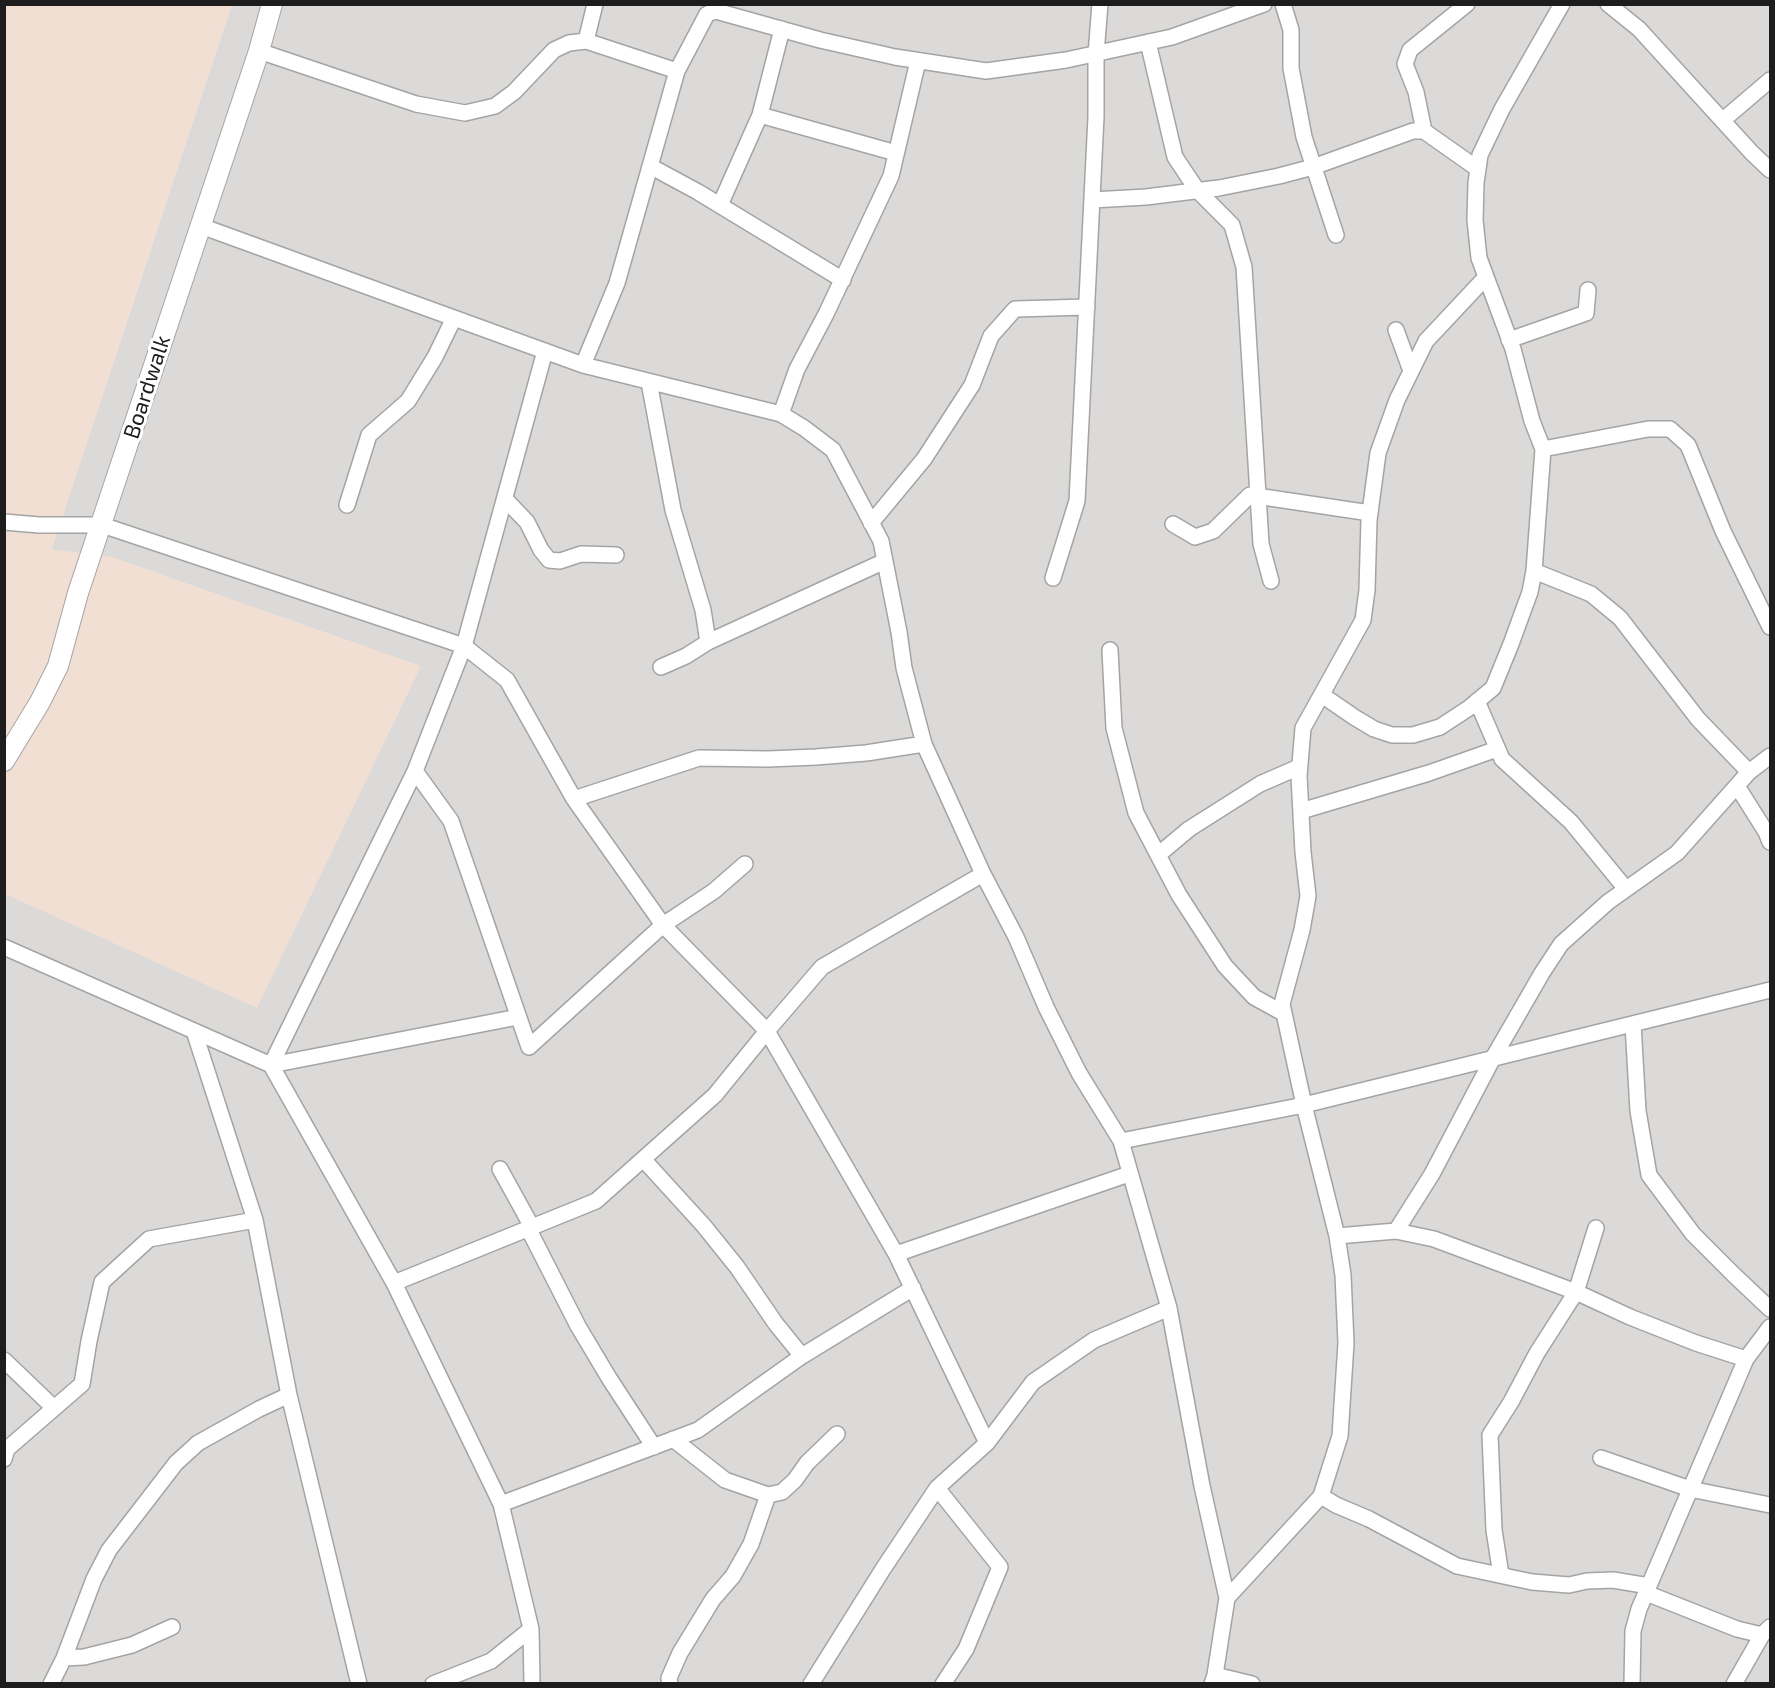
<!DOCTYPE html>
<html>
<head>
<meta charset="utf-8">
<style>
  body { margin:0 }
  #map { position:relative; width:1775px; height:1688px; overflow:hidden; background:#eeebe2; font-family:"Exo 2",sans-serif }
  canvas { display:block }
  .frame { position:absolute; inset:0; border:6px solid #1d1d1d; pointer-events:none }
</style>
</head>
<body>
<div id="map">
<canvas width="1775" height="1688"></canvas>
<div class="frame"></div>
</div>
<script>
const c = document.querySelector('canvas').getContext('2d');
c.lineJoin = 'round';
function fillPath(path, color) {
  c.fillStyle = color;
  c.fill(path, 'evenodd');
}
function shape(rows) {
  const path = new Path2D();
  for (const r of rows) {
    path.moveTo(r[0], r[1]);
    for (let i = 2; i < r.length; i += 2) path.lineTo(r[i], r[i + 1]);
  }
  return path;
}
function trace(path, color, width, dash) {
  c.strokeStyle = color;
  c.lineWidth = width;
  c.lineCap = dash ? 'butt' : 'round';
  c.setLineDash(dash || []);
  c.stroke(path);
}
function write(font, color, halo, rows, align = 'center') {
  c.font = font + ' "Exo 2",sans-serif';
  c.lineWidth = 6;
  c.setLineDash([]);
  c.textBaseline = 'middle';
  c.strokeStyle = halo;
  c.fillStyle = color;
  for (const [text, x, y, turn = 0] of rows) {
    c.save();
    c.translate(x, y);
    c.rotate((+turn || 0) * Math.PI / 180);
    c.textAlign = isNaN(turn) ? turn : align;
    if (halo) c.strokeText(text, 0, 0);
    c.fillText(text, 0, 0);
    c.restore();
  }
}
const residential = shape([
  [5,5,1770,5,1770,1683,5,1683]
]);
const military = shape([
  [5,5,232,5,52,549,112,557,421,666,257,1008,5,894]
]);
const minor = shape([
  [1283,4,1291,30,1291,68,1304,137,1336,235],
  [1608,4,1639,29,1752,153,1770,170],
  [586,41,595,4],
  [1148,42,1175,157,1197,190,1232,225,1244,267,1261,544,1271,581],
  [259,51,416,104,465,113,495,106,514,92,554,50,569,43,586,41,677,71],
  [760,115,896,153],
  [1723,120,1770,80],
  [1424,131,1416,92,1405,64,1410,50,1467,4],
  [650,166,698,192,843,280],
  [1092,200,1146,197,1219,188,1279,176,1313,167,1413,131,1424,131,1478,169],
  [720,205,760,115,782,29],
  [201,226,583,365,781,414,804,428,833,450,881,541,899,632,904,668,924,744,983,874,1016,937,1046,1007,1079,1073,1121,1141,1169,1308,1202,1486,1227,1598,1215,1675,1212,1684],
  [1396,330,1411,371],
  [1509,340,1586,313,1588,290],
  [583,365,617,283,677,71,707,14,716,11,820,40,895,57,986,71,1066,60,1172,37,1264,4],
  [649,382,673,510,703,610,708,642],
  [781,414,797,369,826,314,891,176,918,61],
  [1543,449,1648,429,1670,429,1688,445,1723,531,1770,627],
  [505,499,527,522,541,550,549,560,560,561,581,554,616,555],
  [347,505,369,435,408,401,435,357,454,318],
  [4,522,39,525,102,525,464,646,507,680,574,799,663,925,767,1031,896,1254,987,1443],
  [871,523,924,459,972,385,991,336,1015,309,1087,307],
  [1173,524,1195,537,1213,531,1250,495,1370,513],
  [1534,571,1591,594,1620,618,1698,719,1749,772],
  [1053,578,1077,501,1096,117,1096,54,1100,4],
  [1110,650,1114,728,1136,813,1179,895,1225,966,1254,997,1283,1013],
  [661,667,686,656,708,642,885,561],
  [1322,695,1354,717,1374,729,1392,735,1413,735,1440,727,1469,708,1493,688,1511,644,1530,592,1534,571,1543,449,1532,421,1513,349,1479,258,1475,220,1476,183,1480,155,1502,109,1562,4],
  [1477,701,1502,759,1571,822,1626,889],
  [415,771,451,821,529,1047,663,925,714,891,745,864],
  [1737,786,1766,832,1770,842],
  [574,799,699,758,768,759,816,757,866,753,924,744],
  [1301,811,1429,773,1497,749],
  [1158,855,1189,829,1260,784,1299,767],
  [4,947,271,1065,394,1283,501,1504,531,1629,532,1684],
  [1633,1024,1638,1111,1649,1175,1693,1234,1733,1274,1770,1309],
  [194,1031,255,1220,289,1395,359,1684],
  [271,1065,415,771,464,646,545,351],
  [271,1065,518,1017],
  [1121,1141,1304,1105,1770,990],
  [643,1159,704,1226,737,1267,776,1324,802,1356],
  [500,1169,532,1227],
  [528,1228,578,1326,609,1378,654,1447],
  [1396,1231,1432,1174,1493,1058,1542,973,1561,944,1608,902,1677,853,1749,772,1770,756],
  [1337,1236,1396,1231,1434,1239,1576,1292,1630,1317,1696,1343,1746,1359],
  [896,1254,1129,1174],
  [394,1283,596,1201,715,1095,767,1031,822,967,983,874],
  [4,1360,54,1408],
  [673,1439,725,1480,768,1495,782,1492,795,1480,807,1463,837,1434],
  [1601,1458,1690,1489,1770,1505],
  [4,1459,7,1449,82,1384,89,1341,102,1282,149,1239,255,1220],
  [937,1488,1000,1567,966,1649,943,1684],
  [1321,1496,1336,1505,1369,1519,1457,1566,1532,1582,1569,1585,1587,1581,1613,1580,1649,1586],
  [501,1504,698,1430,802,1356,913,1288],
  [1501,1575,1494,1530,1490,1435,1511,1402,1537,1353,1576,1292,1596,1228],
  [1646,1593,1737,1629,1762,1635,1770,1627],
  [1227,1598,1321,1496,1340,1436,1346,1343,1343,1275,1337,1236,1304,1105,1282,1004,1302,930,1308,896,1303,852,1299,776,1303,728,1363,620,1367,590,1369,520,1378,453,1397,400,1426,341,1486,277],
  [64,1658,84,1657,132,1645,172,1627],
  [1215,1675,1252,1684],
  [51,1684,64,1658,94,1579,109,1550,176,1463,198,1443,259,1409,289,1395],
  [433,1684,491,1661,531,1629],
  [670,1684,669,1678,680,1653,713,1599,733,1576,751,1544,768,1495],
  [811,1684,883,1569,937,1488,987,1443,1033,1382,1094,1340,1169,1308],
  [1632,1684,1633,1631,1639,1609,1746,1359,1770,1327],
  [1734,1684,1762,1635]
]);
const tertiary = shape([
  [4,761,40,702,58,666,78,593,259,51,272,4]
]);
const streetNames = [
  ["Boardwalk",147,387,-72]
];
fillPath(residential, '#dbdad9');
fillPath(military, '#f1dfd4');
trace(minor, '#a4a4a4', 18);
trace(tertiary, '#a4a4a4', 22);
trace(minor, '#fff', 15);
trace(tertiary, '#fff', 20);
write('22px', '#1d1d1d', '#fff', streetNames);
</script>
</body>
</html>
